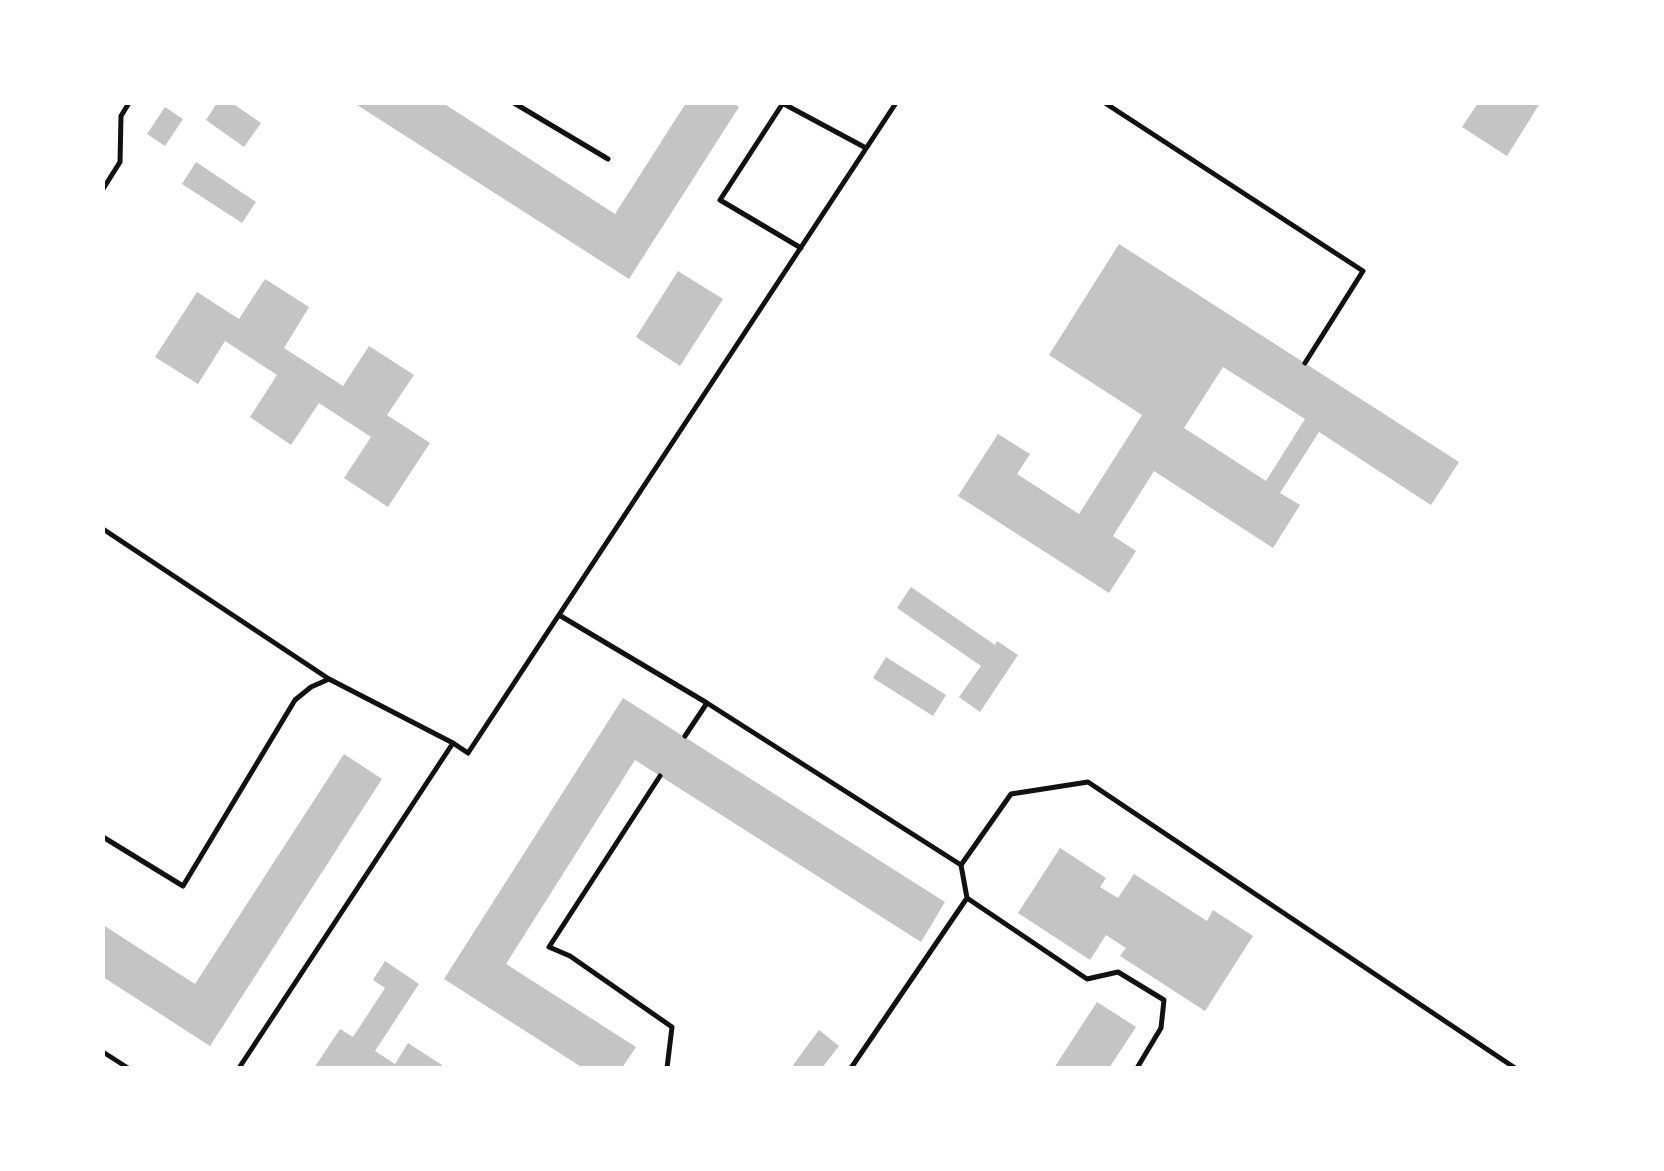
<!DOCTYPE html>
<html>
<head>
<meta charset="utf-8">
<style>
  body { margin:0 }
  #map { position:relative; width:1664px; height:1171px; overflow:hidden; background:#fff; font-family:"DM Sans",sans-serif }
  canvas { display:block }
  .frame { position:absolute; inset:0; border:105px solid #fff; pointer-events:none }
</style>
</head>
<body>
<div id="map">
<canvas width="1664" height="1171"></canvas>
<div class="frame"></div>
</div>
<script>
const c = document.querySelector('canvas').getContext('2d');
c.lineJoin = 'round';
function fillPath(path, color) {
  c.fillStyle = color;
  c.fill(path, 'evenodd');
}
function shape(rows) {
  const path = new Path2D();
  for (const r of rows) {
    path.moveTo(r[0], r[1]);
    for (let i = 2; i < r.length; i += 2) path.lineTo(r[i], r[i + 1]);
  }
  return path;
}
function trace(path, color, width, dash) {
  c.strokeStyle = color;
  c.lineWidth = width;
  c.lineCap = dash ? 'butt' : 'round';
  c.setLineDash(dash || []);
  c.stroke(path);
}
const building = shape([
  [217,103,232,103,261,123,244,147,206,120],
  [354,103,443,103,615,214,686,103,733,103,739,107,629,279],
  [1478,103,1540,103,1507,156,1462,127],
  [165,107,183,119,165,146,147,134],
  [196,162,256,202,242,223,182,184],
  [1119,244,1459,462,1431,505,1319,432,1280,493,1300,505,1273,548,1154,471,1113,536,1136,551,1109,593,958,496,998,434,1030,454,1017,474,1079,514,1142,415,1049,355],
  [1223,367,1305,419,1266,481,1184,428],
  [678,271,723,299,680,366,636,337],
  [265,279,309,307,284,348,343,386,369,346,414,375,387,415,430,443,388,507,344,478,371,437,319,403,291,445,250,417,277,375,225,341,198,384,155,357,197,292,239,319],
  [911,587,995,645,997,641,1018,655,980,712,959,697,981,666,897,608],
  [886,657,946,695,933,716,873,678],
  [623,698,945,902,921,942,635,760,506,964,636,1047,622,1068,583,1068,444,979],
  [344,754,382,779,210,1046,103,977,103,925,195,984],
  [1060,848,1106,878,1100,887,1118,898,1134,874,1207,921,1213,910,1253,936,1205,1011,1120,956,1126,948,1106,935,1090,960,1018,913],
  [385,961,419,984,375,1051,395,1064,408,1043,442,1065,440,1068,314,1068,340,1029,353,1037,385,988,373,980],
  [1097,1002,1136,1027,1109,1068,1054,1068],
  [819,1030,839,1046,822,1068,797,1068,793,1065]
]);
const path = shape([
  [103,1052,128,1068]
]);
const service = shape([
  [514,103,608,159],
  [783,103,720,200,801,248],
  [1105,103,1363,271,1305,363],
  [784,104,866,148],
  [103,189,120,162,121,116,129,103],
  [103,529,329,679],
  [559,615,707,703],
  [685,736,707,703,961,865,967,898,851,1068],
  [660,776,549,947,570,956,672,1027,667,1068],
  [103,837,183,886,295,700,311,687,329,679,453,743],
  [961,865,1011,794,1088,782,1515,1068],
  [967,898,1087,979,1118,972,1164,1000,1161,1028,1137,1068],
  [239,1068,453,743,468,753,896,103]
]);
fillPath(building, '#c4c4c4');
trace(path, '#111', 4.5);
trace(service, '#111', 5);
</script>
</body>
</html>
